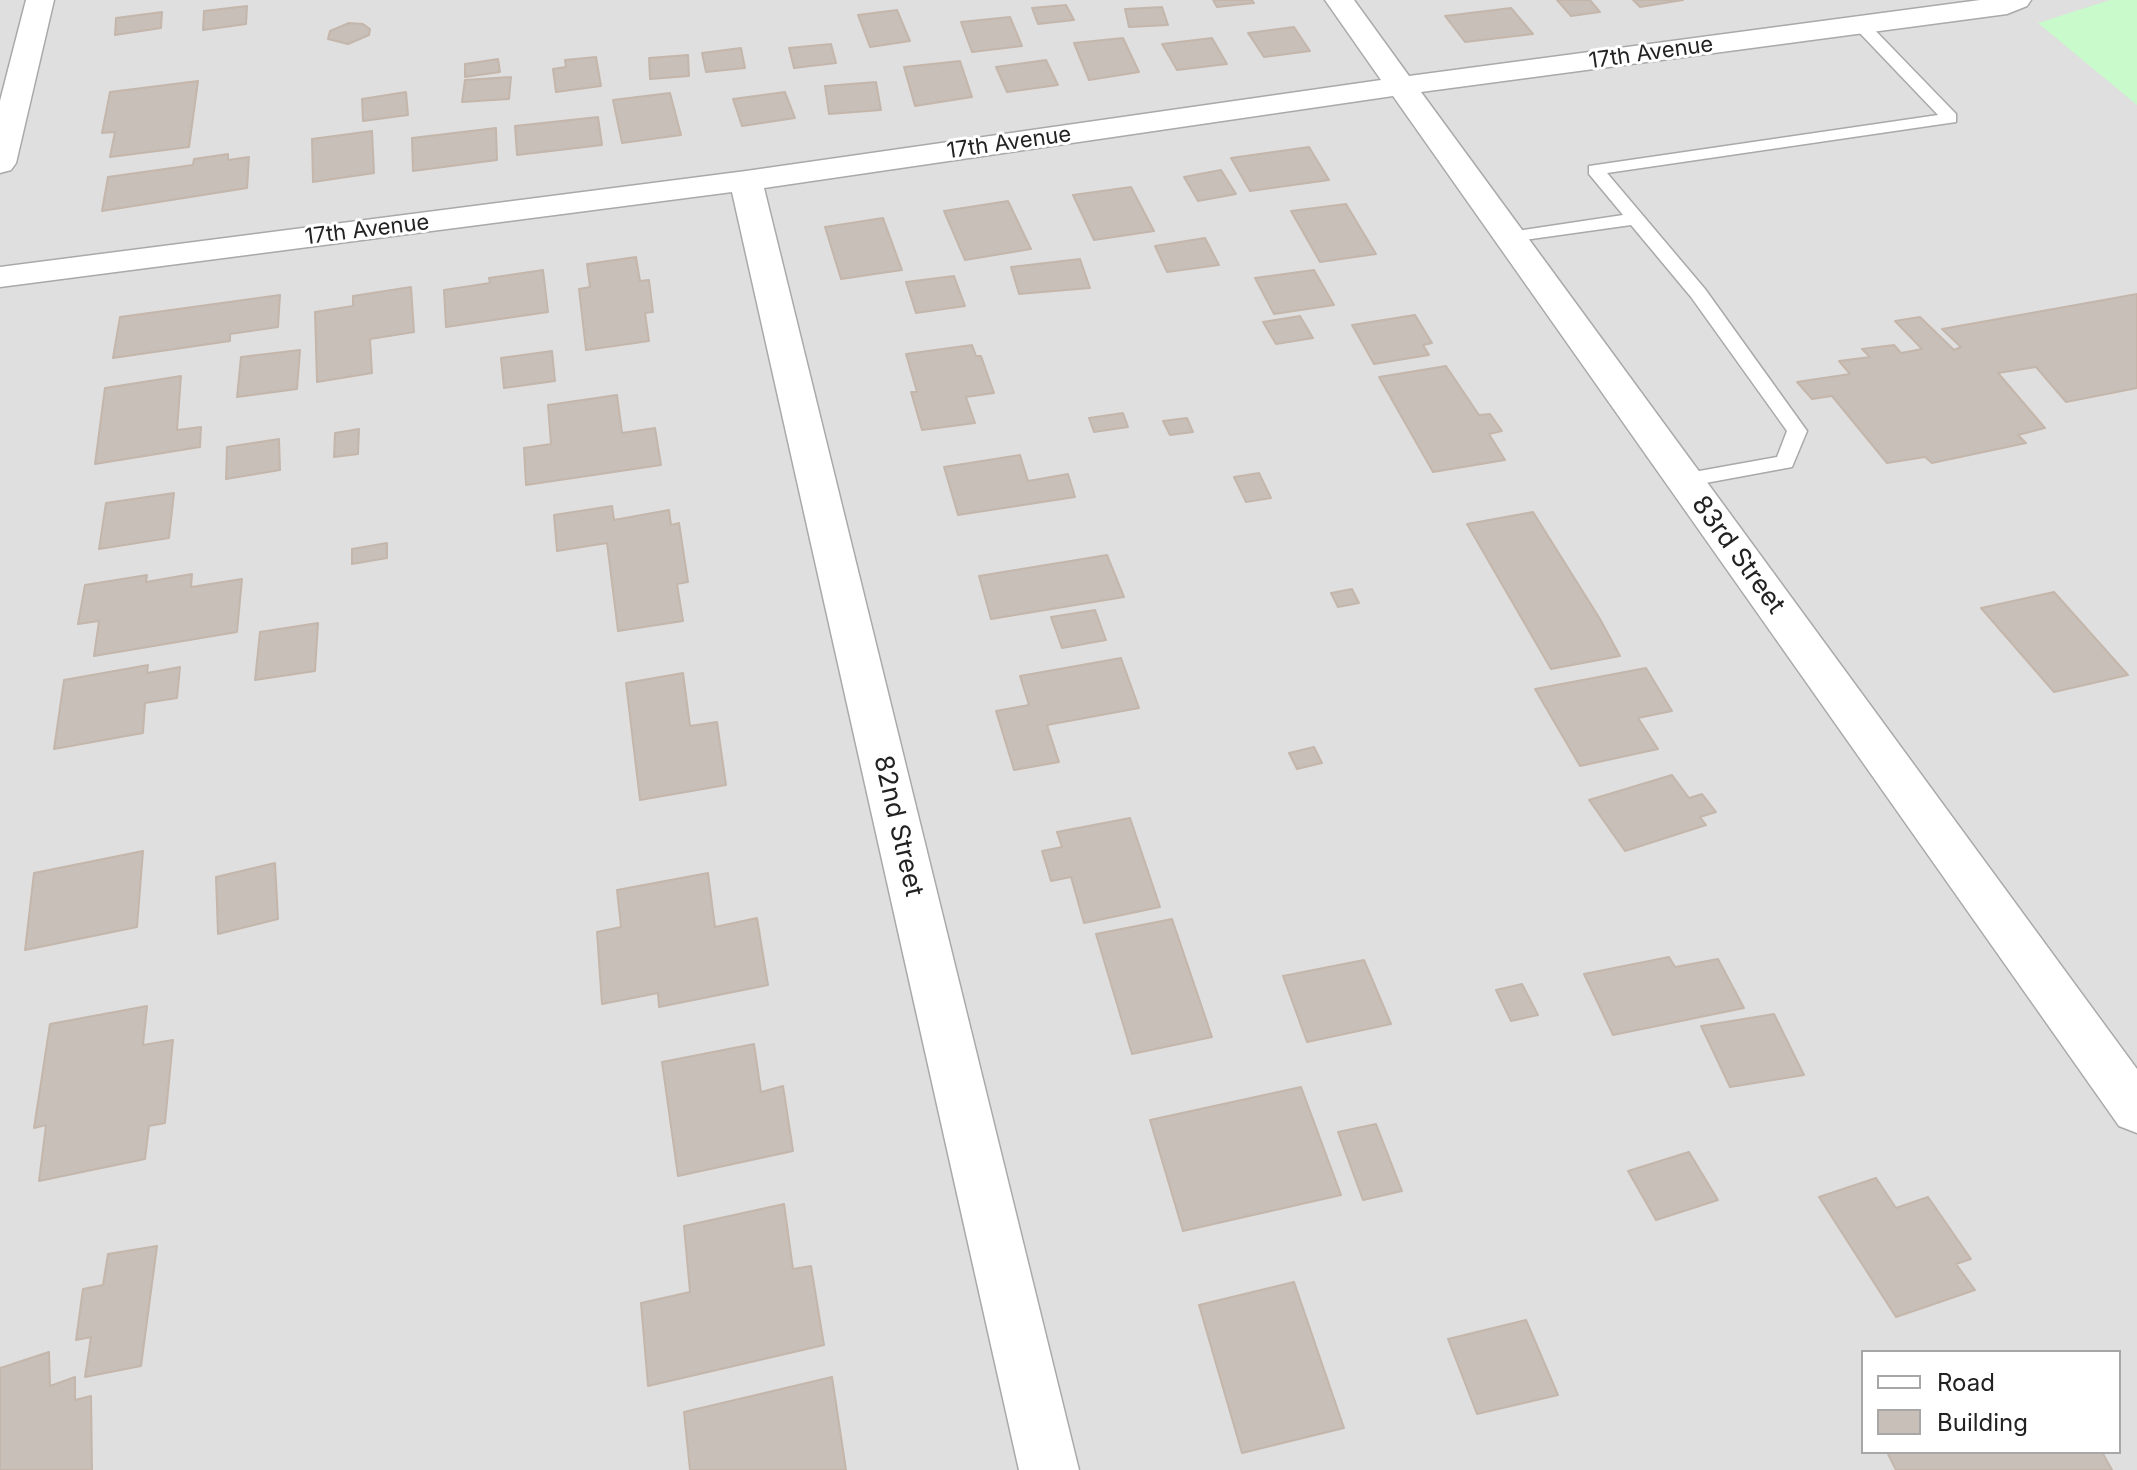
<!DOCTYPE html>
<html>
<head>
<meta charset="utf-8">
<style>
  body { margin:0 }
  #map { position:relative; width:2137px; height:1470px; overflow:hidden; background:#f2efe9; font-family:Inter,sans-serif }
  canvas { display:block }
  .legend { position:absolute; left:1861px; top:1350px; width:260px; height:104px; box-sizing:border-box; background:#fff; border:2px solid #a7a7a7; margin:0; padding:10px 14px; list-style:none; font-size:24px; color:#222 }
  .legend li { display:flex; align-items:center; gap:16px; height:40px }
  .legend b { width:40px; border:2px solid #a7a7a7 }
</style>
</head>
<body>
<div id="map">
<canvas width="2137" height="1470"></canvas>
<ul class="legend">
<li><b style="height:10px;background:#fff"></b>Road</li>
<li><b style="height:22px;background:#c7bfb8"></b>Building</li>
</ul>
</div>
<script>
const c = document.querySelector('canvas').getContext('2d');
c.lineJoin = 'round';
function fillPath(path, color) {
  c.fillStyle = color;
  c.fill(path, 'evenodd');
}
function shape(rows) {
  const path = new Path2D();
  for (const r of rows) {
    path.moveTo(r[0], r[1]);
    for (let i = 2; i < r.length; i += 2) path.lineTo(r[i], r[i + 1]);
  }
  return path;
}
function trace(path, color, width, dash) {
  c.strokeStyle = color;
  c.lineWidth = width;
  c.lineCap = dash ? 'butt' : 'round';
  c.setLineDash(dash || []);
  c.stroke(path);
}
function write(font, color, halo, rows, align = 'center') {
  c.font = font + ' Inter,sans-serif';
  c.lineWidth = 6;
  c.setLineDash([]);
  c.textBaseline = 'middle';
  c.strokeStyle = halo;
  c.fillStyle = color;
  for (const [text, x, y, turn = 0] of rows) {
    c.save();
    c.translate(x, y);
    c.rotate((+turn || 0) * Math.PI / 180);
    c.textAlign = isNaN(turn) ? turn : align;
    if (halo) c.strokeText(text, 0, 0);
    c.fillText(text, 0, 0);
    c.restore();
  }
}
const residential = shape([
  [0,0,2137,0,2137,1470,0,1470],
  [1863,1352,2119,1352,2119,1452,1863,1452]
]);
const park = shape([
  [2110,0,2137,0,2137,105,2038,23]
]);
const building = shape([
  [1213,0,1252,0,1254,3,1217,7,1213,0],
  [1557,0,1590,0,1600,12,1571,16,1557,0],
  [1633,0,1683,0,1640,7,1633,0],
  [1066,5,1074,20,1038,24,1032,8,1066,5],
  [247,6,246,24,203,30,204,11,247,6],
  [1162,7,1168,25,1129,27,1125,9,1162,7],
  [1511,8,1533,34,1465,42,1445,16,1511,8],
  [897,10,910,41,870,47,858,15,897,10],
  [162,12,161,28,115,35,116,18,162,12],
  [1010,17,1022,46,972,52,961,22,1010,17],
  [349,23,363,24,370,29,369,35,348,44,328,39,330,31,349,23],
  [1294,27,1310,51,1264,57,1248,33,1294,27],
  [1123,38,1139,72,1089,80,1074,43,1123,38],
  [1212,38,1227,64,1177,70,1162,44,1212,38],
  [831,44,836,63,794,68,789,48,831,44],
  [741,48,745,68,706,72,702,53,741,48],
  [688,55,689,76,650,79,649,58,688,55],
  [596,57,601,86,556,92,553,69,566,67,565,60,596,57],
  [498,59,500,72,465,77,465,64,498,59],
  [1046,60,1058,85,1007,92,996,67,1046,60],
  [960,61,972,97,915,106,904,67,960,61],
  [511,77,509,99,462,102,465,80,511,77],
  [198,81,189,147,110,157,115,132,102,133,110,92,198,81],
  [876,82,881,110,829,114,825,86,876,82],
  [406,92,408,115,363,121,362,99,406,92],
  [785,92,795,118,742,126,733,99,785,92],
  [670,93,681,135,622,143,613,100,670,93],
  [598,117,602,145,517,155,515,126,598,117],
  [496,128,497,160,413,171,412,138,496,128],
  [372,131,374,173,313,182,312,139,372,131],
  [1309,147,1329,180,1250,191,1231,158,1309,147],
  [228,154,228,160,249,157,247,188,102,211,108,177,193,165,194,159,228,154],
  [1221,170,1236,194,1198,201,1184,177,1221,170],
  [1131,187,1154,231,1094,240,1073,195,1131,187],
  [1008,201,1031,249,965,260,944,211,1008,201],
  [1346,204,1376,254,1320,262,1291,211,1346,204],
  [883,218,902,270,841,279,825,227,883,218],
  [1205,238,1219,265,1167,272,1155,246,1205,238],
  [636,257,640,281,649,280,653,312,645,313,649,341,586,350,579,289,590,287,587,264,636,257],
  [1080,259,1090,288,1019,294,1011,267,1080,259],
  [543,270,548,312,446,327,444,290,490,283,489,278,543,270],
  [1314,270,1334,305,1274,314,1255,278,1314,270],
  [954,276,965,306,916,313,906,282,954,276],
  [411,287,414,332,370,339,372,373,317,382,315,312,353,306,353,296,411,287],
  [2137,294,2137,388,2066,402,2036,367,1998,373,2045,428,2018,435,2026,443,1932,463,1925,457,1887,463,1832,396,1812,399,1797,382,1850,374,1839,361,1870,357,1862,349,1894,345,1901,353,1922,349,1895,321,1920,317,1954,350,1961,347,1942,329,2137,294],
  [280,295,278,327,230,334,230,341,113,358,120,317,280,295],
  [1415,315,1432,343,1423,345,1429,355,1374,364,1352,325,1415,315],
  [1300,316,1313,338,1276,344,1263,322,1300,316],
  [972,345,976,356,981,356,994,393,966,397,975,423,922,430,911,392,917,392,906,354,972,345],
  [300,350,297,389,237,397,241,357,300,350],
  [552,351,555,381,504,388,501,358,552,351],
  [1446,366,1479,415,1490,414,1502,431,1489,434,1505,460,1433,472,1379,377,1446,366],
  [181,376,177,430,201,427,200,447,95,464,105,388,181,376],
  [617,395,622,433,655,428,661,465,526,485,524,448,551,444,548,405,617,395],
  [1123,413,1128,427,1094,432,1089,418,1123,413],
  [1187,418,1193,432,1170,435,1163,421,1187,418],
  [359,429,358,454,334,457,335,433,359,429],
  [279,439,280,470,226,479,227,447,279,439],
  [1020,455,1028,481,1068,474,1075,497,958,515,944,467,1020,455],
  [1259,473,1271,498,1246,502,1234,477,1259,473],
  [174,493,169,538,99,549,106,503,174,493],
  [612,506,614,520,669,510,671,525,679,523,688,582,677,584,683,621,618,631,607,543,557,551,554,515,612,506],
  [1533,512,1600,619,1620,656,1551,669,1467,524,1533,512],
  [387,543,387,558,352,564,352,549,387,543],
  [1107,555,1124,597,991,619,979,576,1107,555],
  [192,574,191,587,242,579,237,632,94,656,99,621,78,624,85,585,147,575,146,582,192,574],
  [1352,589,1359,603,1338,607,1331,593,1352,589],
  [2054,592,2128,675,2054,692,1981,608,2054,592],
  [1095,610,1106,640,1062,648,1051,617,1095,610],
  [318,623,315,671,255,680,260,632,318,623],
  [1121,658,1139,708,1047,725,1059,762,1014,770,996,711,1029,705,1020,676,1121,658],
  [148,665,147,673,180,667,177,698,145,703,143,733,54,749,64,680,148,665],
  [1646,668,1672,711,1638,718,1658,749,1580,766,1535,689,1646,668],
  [683,673,690,726,717,722,726,785,640,800,626,683,683,673],
  [1314,747,1322,763,1297,769,1289,753,1314,747],
  [1672,775,1689,798,1702,794,1716,812,1700,817,1706,825,1625,851,1589,800,1672,775],
  [1130,818,1160,907,1084,923,1071,877,1051,881,1042,851,1062,847,1057,832,1130,818],
  [143,851,137,927,25,950,34,873,143,851],
  [275,863,278,919,218,934,216,877,275,863],
  [708,873,715,927,757,918,768,985,659,1007,658,993,602,1004,597,932,621,927,617,890,708,873],
  [1172,919,1212,1037,1132,1054,1096,934,1172,919],
  [1669,957,1675,967,1718,959,1744,1008,1613,1035,1584,974,1669,957],
  [1364,960,1391,1024,1307,1042,1283,976,1364,960],
  [1522,984,1538,1015,1511,1021,1496,990,1522,984],
  [147,1006,143,1045,173,1040,165,1123,149,1126,145,1159,39,1181,46,1125,34,1128,50,1024,147,1006],
  [1774,1014,1804,1075,1730,1087,1701,1026,1774,1014],
  [754,1044,761,1092,783,1086,793,1151,678,1176,662,1062,754,1044],
  [1301,1087,1341,1195,1183,1231,1150,1120,1301,1087],
  [1376,1124,1402,1191,1363,1200,1338,1132,1376,1124],
  [1689,1152,1718,1200,1656,1220,1628,1171,1689,1152],
  [1876,1178,1896,1208,1928,1197,1971,1259,1956,1264,1975,1290,1896,1317,1819,1197,1876,1178],
  [784,1204,793,1269,811,1266,824,1345,648,1386,641,1303,690,1292,684,1226,784,1204],
  [157,1246,141,1366,85,1377,91,1337,76,1340,83,1289,103,1285,108,1254,157,1246],
  [1294,1282,1344,1428,1242,1453,1199,1305,1294,1282],
  [1526,1320,1558,1395,1477,1414,1448,1339,1526,1320],
  [49,1352,50,1386,75,1377,75,1400,91,1396,92,1470,0,1470,0,1368,49,1352],
  [832,1377,846,1470,690,1470,684,1412,832,1377],
  [1887,1452,2102,1452,2112,1470,1896,1470,1887,1452]
]);
const lane = shape([
  [1855,22,1867,22,1956,114,1956,122,1607,173,1705,289,1807,431,1792,467,1684,487,1677,485,1673,480,1677,475,1777,457,1787,431,1691,297,1631,225,1510,242,1501,237,1510,232,1623,215,1589,174,1589,166,1938,115,1855,28,1855,22]
]);
const street = shape([
  [26,0,54,0,16,163,11,170,0,173,0,101,26,0],
  [1325,0,1354,0,1409,76,1980,0,2031,0,2027,6,2007,14,1421,92,2137,1069,2137,1133,2119,1126,1393,96,764,188,1079,1470,1019,1470,732,192,0,287,0,267,746,171,1381,80,1325,0]
]);
const farStreetnames = [
  ["17th Avenue",1651,53,-8],
  ["17th Avenue",1009,143,-8],
  ["17th Avenue",367,230,-7]
];
const streetNames = [
  ["83rd Street",1738,555,54],
  ["82nd Street",898,826,77]
];
fillPath(residential, '#e0dfdf');
fillPath(park, '#c8facc');
fillPath(building, '#c7bfb8');
trace(building, '#c4b6ab', 2);
trace(lane, '#a9a9a9', 3);
trace(street, '#a9a9a9', 3);
fillPath(lane, '#fff');
fillPath(street, '#fff');
write('22px', '#222', '#fff', farStreetnames);
write('26px', '#222', '#fff', streetNames);
</script>
</body>
</html>
